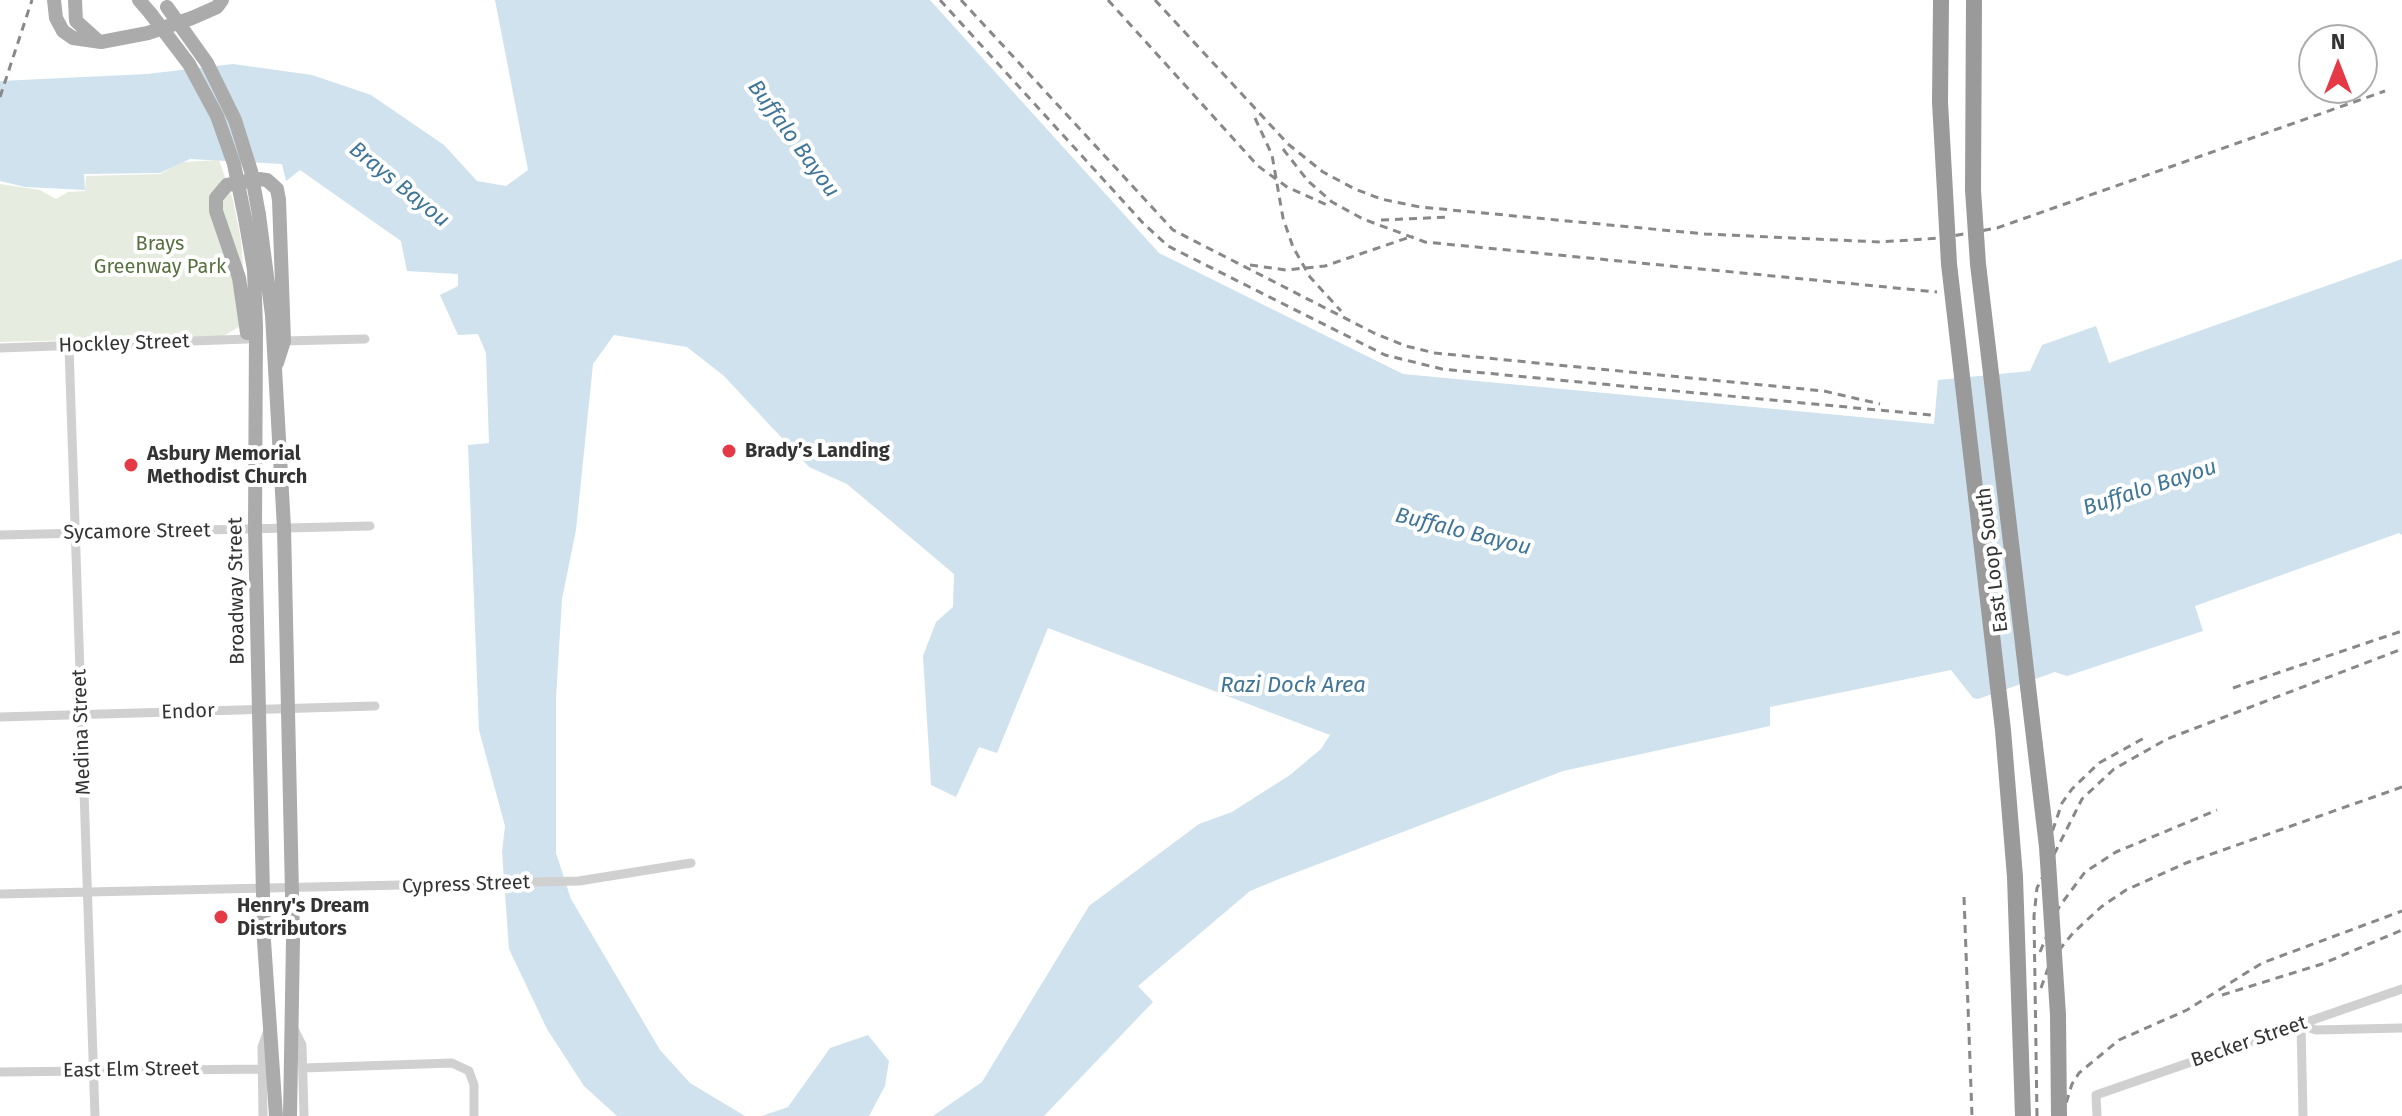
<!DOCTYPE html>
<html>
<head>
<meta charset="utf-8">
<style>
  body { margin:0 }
  #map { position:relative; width:2402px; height:1116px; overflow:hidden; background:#fff; font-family:"Fira Sans",sans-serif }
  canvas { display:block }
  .north { position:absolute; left:2298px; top:24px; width:80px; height:80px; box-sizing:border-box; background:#fff; border:2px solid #adadad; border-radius:50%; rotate:0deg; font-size:22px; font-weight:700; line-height:32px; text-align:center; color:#333 }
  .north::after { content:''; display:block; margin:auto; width:28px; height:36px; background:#e63946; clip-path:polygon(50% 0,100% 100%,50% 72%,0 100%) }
</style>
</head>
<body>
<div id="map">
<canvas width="2402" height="1116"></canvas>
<div class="north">N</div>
</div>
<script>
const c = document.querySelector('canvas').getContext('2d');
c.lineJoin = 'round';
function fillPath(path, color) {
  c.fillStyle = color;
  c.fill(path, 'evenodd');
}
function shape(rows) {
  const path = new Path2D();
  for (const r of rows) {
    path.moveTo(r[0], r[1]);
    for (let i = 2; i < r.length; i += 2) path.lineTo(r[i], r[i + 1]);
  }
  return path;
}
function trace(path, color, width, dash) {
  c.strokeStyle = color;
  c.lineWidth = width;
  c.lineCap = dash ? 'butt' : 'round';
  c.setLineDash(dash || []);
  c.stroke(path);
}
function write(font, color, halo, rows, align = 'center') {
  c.font = font + ' "Fira Sans",sans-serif';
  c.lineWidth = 8;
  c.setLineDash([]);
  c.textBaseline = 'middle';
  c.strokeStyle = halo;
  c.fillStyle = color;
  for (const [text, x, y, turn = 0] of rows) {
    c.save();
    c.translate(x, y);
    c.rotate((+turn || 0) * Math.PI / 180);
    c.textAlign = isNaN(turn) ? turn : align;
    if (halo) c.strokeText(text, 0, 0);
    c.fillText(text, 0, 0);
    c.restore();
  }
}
const green = shape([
  [219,160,233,200,241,240,246,308,239,327,223,336,0,342,0,184,40,190,56,199,68,192,85,191,86,176,160,174,183,162]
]);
const water = shape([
  [495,0,930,0,1159,253,1403,374,1934,424,1938,380,2030,371,2042,345,2096,326,2109,363,2402,259,2402,535,2399,533,2195,606,2203,631,2067,676,2055,672,1978,699,1973,698,1951,670,1770,707,1770,726,1563,771,1279,879,1250,891,1138,986,1153,1002,1044,1116,933,1116,982,1082,1089,906,1199,824,1232,812,1290,775,1321,749,1330,735,1048,628,997,753,979,747,956,797,931,785,923,656,936,622,953,607,954,574,847,484,809,467,724,376,687,347,614,335,593,364,576,530,562,599,556,698,556,853,571,899,660,1050,690,1083,745,1116,617,1116,584,1086,547,1029,509,949,502,852,505,826,479,730,468,445,489,443,486,353,478,334,458,335,440,295,458,286,458,274,407,271,401,241,300,170,286,181,282,164,190,159,160,173,84,174,85,190,25,187,0,181,0,81,147,74,233,64,312,75,371,95,444,145,477,181,506,186,528,170],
  [868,1035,889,1061,885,1086,869,1116,762,1116,788,1107,830,1048]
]);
const minor = shape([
  [284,341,365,339],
  [69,347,95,1116],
  [0,348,247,339],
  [0,535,370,526],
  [0,717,375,706],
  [0,894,579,881,691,863],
  [294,1029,302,1045,304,1116],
  [303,1068,452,1063,469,1071,474,1085,474,1116],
  [0,1072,262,1069],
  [263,1116,262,1047,267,1033],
  [2097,1116,2096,1095,2402,989],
  [2303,1116,2301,1025,2316,1030,2402,1028]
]);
const primary = shape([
  [54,0,56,18,63,31,73,38,101,42,148,33,192,18,217,7,222,0],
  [75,0,76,21,97,40],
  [139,0,151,14],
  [259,215,272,315,284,528,293,939,290,1116],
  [245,218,254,270,256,327,255,529,264,941,276,1116],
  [247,333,239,278,216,211,216,198,227,185,259,179,267,180,277,189,279,200,284,341,277,363]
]);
const rail = shape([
  [940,0,1143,223,1168,246,1385,355,1442,369,1931,415],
  [961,0,1173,230,1374,333,1406,346,1435,353,1824,391,1880,404],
  [1108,0,1258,166,1287,187,1327,205],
  [1155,0,1288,144,1323,172,1355,189,1381,199,1420,207,1705,234,1880,242,1941,238,1997,228,2385,91],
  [0,97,32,0],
  [1255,118,1272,155,1283,218,1293,247,1310,277,1341,311],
  [1283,149,1308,181,1332,202,1363,219,1425,242,1937,292],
  [1381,220,1449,217],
  [1250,265,1286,270,1325,266,1413,236],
  [2233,688,2402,631],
  [2048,844,2062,803,2072,789,2099,763,2146,737],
  [1964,897,1972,1116],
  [2040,952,2059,907,2085,872,2116,852,2217,810],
  [2041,988,2051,960,2073,933,2101,907,2126,890,2186,863,2402,787],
  [2222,995,2322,964,2402,930],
  [2037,1116,2034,916,2037,888,2082,799,2114,769,2167,739,2402,649],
  [2062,1116,2072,1084,2079,1073,2119,1040,2187,1010,2262,963,2402,911]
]);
const primaryBridge = shape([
  [167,7,207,63,235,120,251,171,259,215],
  [151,14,189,64,217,116,234,164,245,218]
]);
const motorwayBridge = shape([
  [1941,0,1940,102,1949,264,2003,730,2015,877,2023,1116],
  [1974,0,1973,190,1978,264,2047,847,2058,1015,2059,1116]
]);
const markers = [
  [729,451,8,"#e63946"],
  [131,465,8,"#e63946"],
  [221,917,8,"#e63946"]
];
const parkNames = [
  ["Brays",160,244],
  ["Greenway Park",160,267]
];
const streetNames = [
  ["Hockley Street",124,344,-2],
  ["Sycamore Street",137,532,-1],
  ["East Loop South",1993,560,-97],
  ["Broadway Street",237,591,-91],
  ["Endor",188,712,-2],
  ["Medina Street",82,732,-92],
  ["Cypress Street",466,885,-2],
  ["Becker Street",2249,1042,-19],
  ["East Elm Street",131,1070,-1]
];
const poiNames = [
  ["Brady’s Landing",745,451],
  ["Asbury Memorial",147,454],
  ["Methodist Church",147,477],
  ["Henry's Dream",237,906],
  ["Distributors",237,929]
];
const waterNames = [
  ["Buffalo Bayou",793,139,54],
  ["Brays Bayou",399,185,39],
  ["Buffalo Bayou",2150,488,-18],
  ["Buffalo Bayou",1463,532,14],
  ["Razi Dock Area",1293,686]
];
fillPath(green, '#e6ecdf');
fillPath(water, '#cfe2ee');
trace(minor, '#d0d0d0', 9);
trace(primary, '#ababab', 14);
trace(rail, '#888', 3, [8, 6]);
trace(primaryBridge, '#ababab', 14);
trace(motorwayBridge, '#9a9a9a', 16);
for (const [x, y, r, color] of markers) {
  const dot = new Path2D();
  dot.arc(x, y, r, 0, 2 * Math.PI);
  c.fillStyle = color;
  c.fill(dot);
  trace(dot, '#fff', 3);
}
write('20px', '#56703f', '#fff', parkNames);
write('20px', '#333', '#fff', streetNames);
write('bold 20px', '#333', '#fff', poiNames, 'left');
write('italic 22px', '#3f7597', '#fff', waterNames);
</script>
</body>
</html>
